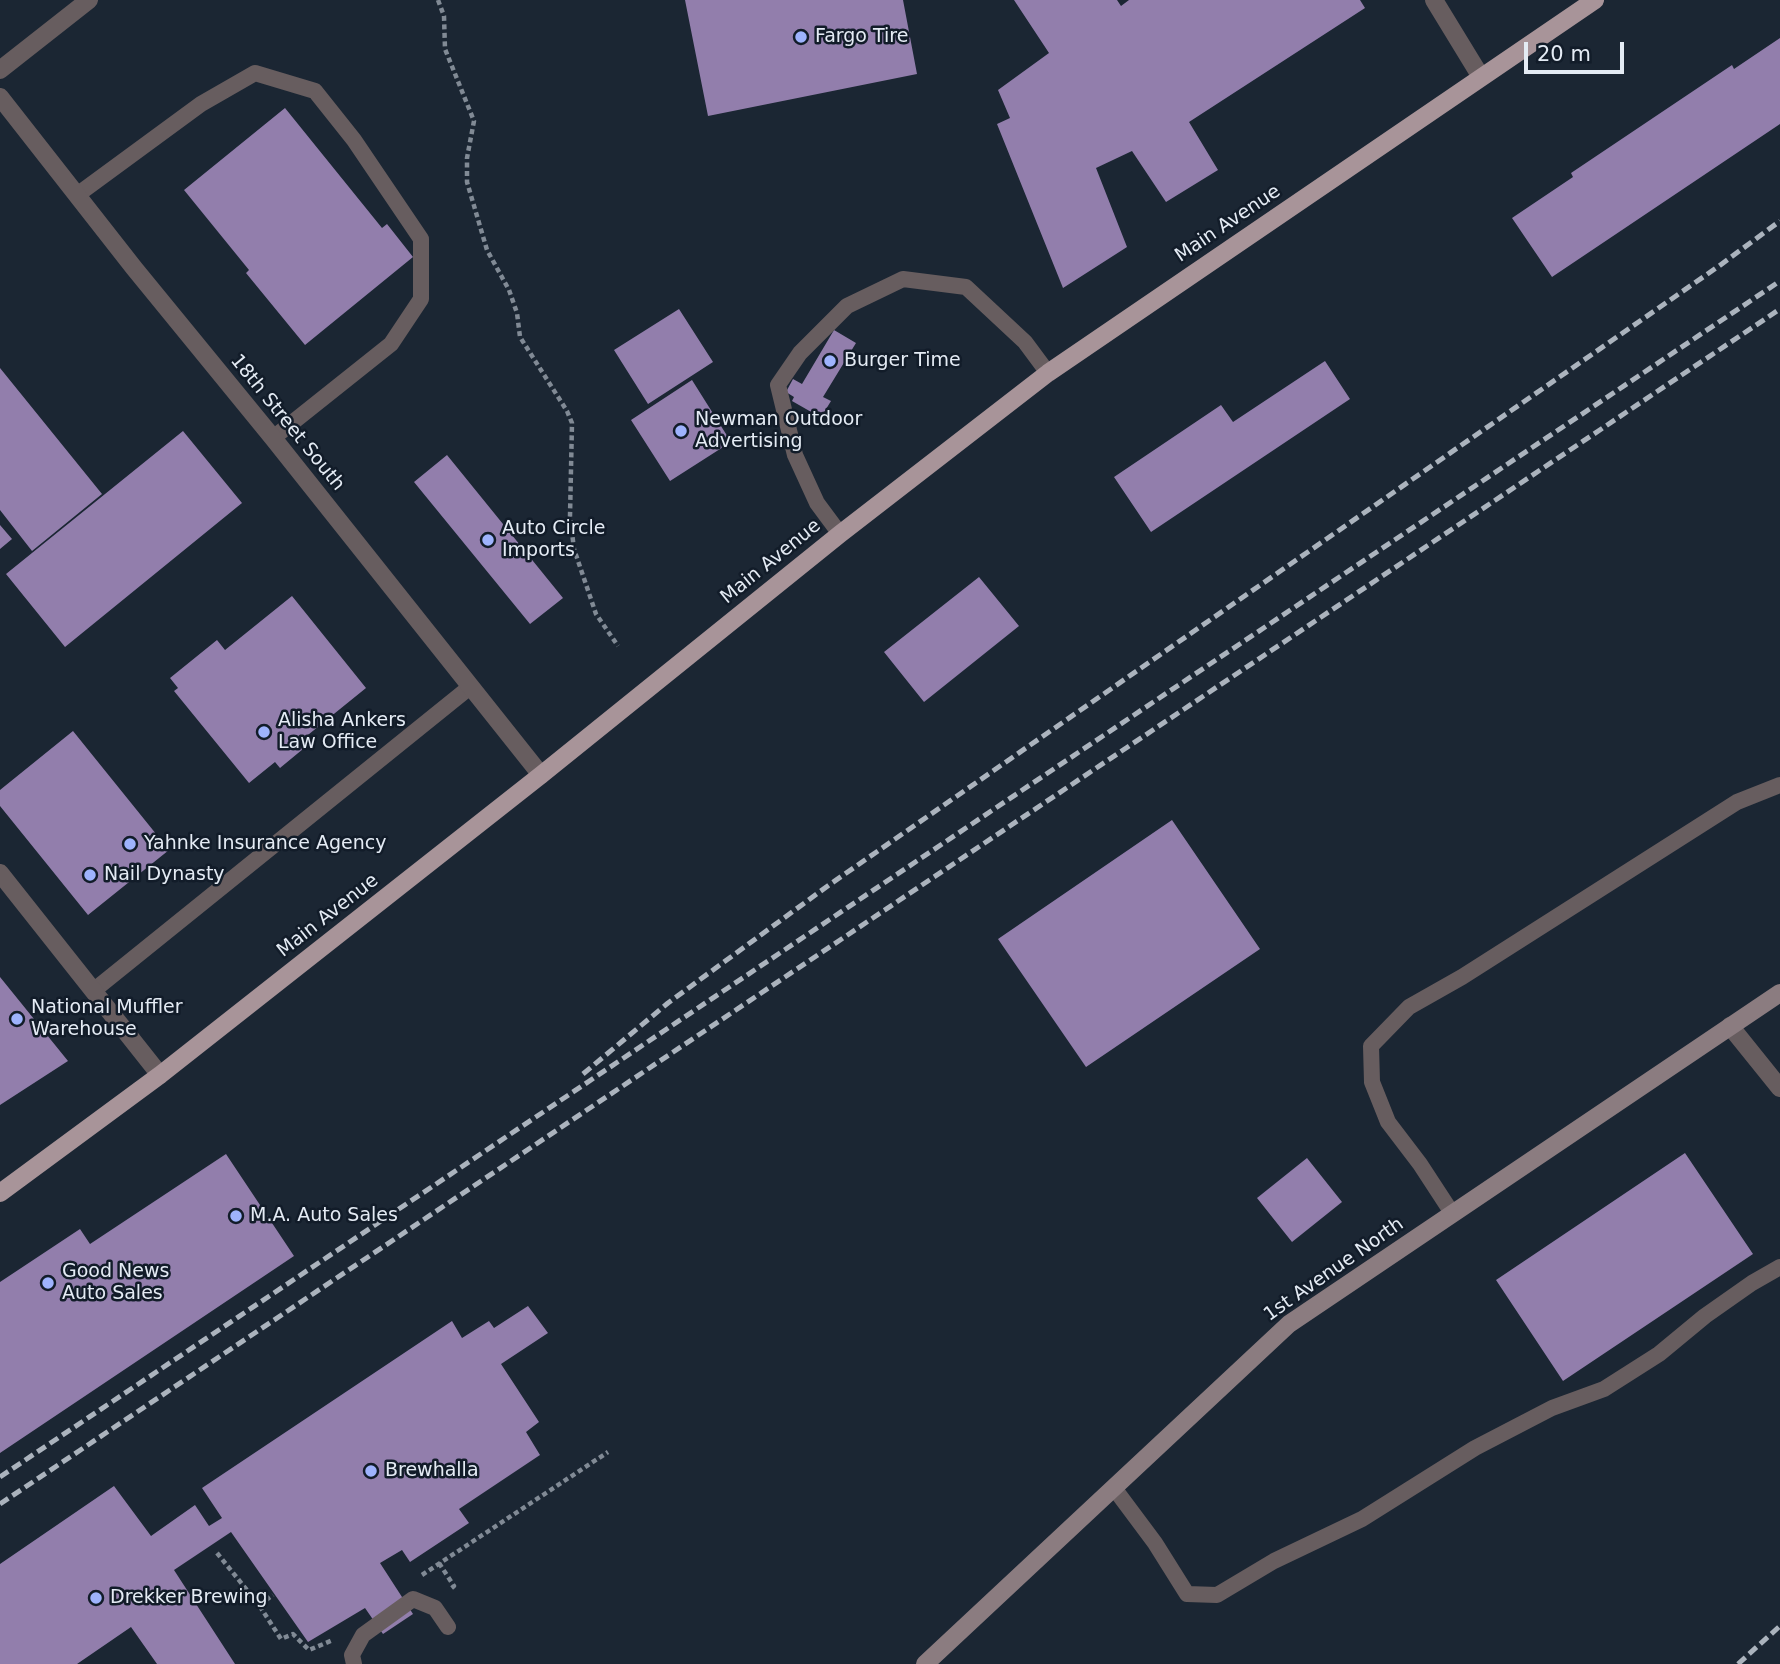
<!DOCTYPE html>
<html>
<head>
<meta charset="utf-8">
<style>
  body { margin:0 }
  #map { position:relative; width:1780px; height:1664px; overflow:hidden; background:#1b2633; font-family:"DejaVu Sans",sans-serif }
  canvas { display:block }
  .scale { position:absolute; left:1524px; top:42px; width:100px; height:32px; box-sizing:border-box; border:4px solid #e4ebf4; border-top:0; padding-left:9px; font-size:21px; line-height:24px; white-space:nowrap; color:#e4ebf4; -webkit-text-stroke:5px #121c29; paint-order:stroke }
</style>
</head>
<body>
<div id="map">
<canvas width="1780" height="1664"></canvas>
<div class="scale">20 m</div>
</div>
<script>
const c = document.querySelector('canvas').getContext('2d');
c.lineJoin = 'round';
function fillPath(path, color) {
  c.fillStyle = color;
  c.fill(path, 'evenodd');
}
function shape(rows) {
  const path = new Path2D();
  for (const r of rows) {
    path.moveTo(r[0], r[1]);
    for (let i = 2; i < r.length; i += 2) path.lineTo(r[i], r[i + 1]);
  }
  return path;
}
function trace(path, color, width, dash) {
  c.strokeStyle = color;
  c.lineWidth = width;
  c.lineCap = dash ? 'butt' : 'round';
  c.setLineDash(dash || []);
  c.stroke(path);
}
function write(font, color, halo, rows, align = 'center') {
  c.font = font + ' "DejaVu Sans",sans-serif';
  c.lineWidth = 5;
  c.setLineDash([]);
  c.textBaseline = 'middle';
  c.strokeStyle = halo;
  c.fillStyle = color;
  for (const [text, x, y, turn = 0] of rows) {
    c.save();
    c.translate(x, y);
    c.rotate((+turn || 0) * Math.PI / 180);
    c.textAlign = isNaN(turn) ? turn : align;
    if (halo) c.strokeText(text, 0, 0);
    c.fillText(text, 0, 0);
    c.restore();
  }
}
const building = shape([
  [685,0,903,0,917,74,708,116],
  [1014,0,1117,0,1121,6,1129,0,1360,0,1365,8,1189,122,1218,170,1166,202,1132,151,1096,168,1127,247,1063,288,997,124,1010,118,998,90,1049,53],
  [1780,38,1780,124,1552,277,1512,218,1573,177,1571,173,1732,65,1734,69],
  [285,108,382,228,387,224,413,257,305,345,246,273,249,270,184,190],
  [679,309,713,362,648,404,614,350],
  [834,330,856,343,823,397,831,401,823,414,815,410,813,413,792,401,794,397,786,392,793,379,802,384],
  [1325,361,1350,399,1151,532,1114,477,1221,405,1233,422],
  [0,368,102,494,32,551,0,510],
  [692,380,731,442,670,481,631,420],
  [183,431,242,503,65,647,6,574],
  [447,455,563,598,530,624,414,482],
  [0,525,12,539,0,549],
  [979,577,1019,626,924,702,884,652],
  [292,596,366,688,298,743,303,749,280,768,275,762,249,783,174,691,178,688,170,678,217,640,225,650],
  [73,731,169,850,88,915,0,806,0,790],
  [1172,820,1260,949,1086,1067,998,939],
  [0,977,68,1061,0,1105],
  [1685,1153,1753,1254,1563,1381,1496,1280],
  [226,1154,294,1256,0,1453,0,1282,80,1229,90,1244],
  [1307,1158,1342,1202,1292,1242,1257,1198],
  [528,1306,548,1333,501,1364,539,1422,526,1432,540,1455,459,1509,469,1523,410,1562,402,1550,380,1563,413,1614,383,1634,365,1608,308,1642,231,1532,174,1570,235,1664,157,1664,131,1627,77,1664,0,1664,0,1564,114,1486,151,1536,195,1505,209,1526,222,1518,202,1488,452,1321,462,1338,489,1321,494,1328]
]);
const path = shape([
  [438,0,444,16,445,49,474,121,467,158,467,182,487,250,509,290,517,313,520,337,567,411,572,423,570,516,574,549,596,614,618,646],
  [217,1553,259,1605,281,1639,293,1634,309,1650,333,1640],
  [439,1563,454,1586,449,1590],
  [422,1575,608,1452],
  [259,1605,273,1595]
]);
const lane = shape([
  [77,195,201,104,255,73,315,91,354,140,421,239,421,299,391,344,273,438],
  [840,534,817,503,795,455,778,385,800,353,847,306,903,279,966,287,1025,342,1048,373],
  [93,991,470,687],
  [1452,1213,1420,1164,1388,1122,1372,1082,1371,1046,1409,1007,1462,977,1737,802,1780,785],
  [1114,1488,1155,1543,1187,1594,1217,1595,1274,1561,1362,1519,1475,1448,1552,1408,1604,1389,1659,1354,1705,1316,1752,1283,1780,1267],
  [354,1664,352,1655,363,1635,413,1599,435,1608,448,1627]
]);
const street = shape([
  [1434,0,1481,77],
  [0,70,89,0],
  [0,97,134,268,273,438,541,775],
  [0,873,160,1075],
  [1730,1026,1780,1088]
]);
const secondary = shape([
  [925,1664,1289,1324,1780,993]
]);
const primary = shape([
  [0,1193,160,1075,541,775,840,534,1048,373,1595,0]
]);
const rail = shape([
  [583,1074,668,1003,829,885,1719,266,1780,221],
  [0,1477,1780,281],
  [0,1504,1780,309],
  [1738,1664,1780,1626]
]);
const markers = [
  [801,37,7,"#9eb3fd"],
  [830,361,7,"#9eb3fd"],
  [681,431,7,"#9eb3fd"],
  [488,540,7,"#9eb3fd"],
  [264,732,7,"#9eb3fd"],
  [130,844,7,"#9eb3fd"],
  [90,875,7,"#9eb3fd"],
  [17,1019,7,"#9eb3fd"],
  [236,1216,7,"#9eb3fd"],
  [48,1283,7,"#9eb3fd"],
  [371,1471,7,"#9eb3fd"],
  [96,1598,7,"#9eb3fd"]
];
const poiNames = [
  ["Fargo Tire",815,37],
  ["Burger Time",844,361],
  ["Newman Outdoor",695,420],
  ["Advertising",695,442],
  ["Auto Circle",502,529],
  ["Imports",502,551],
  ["Alisha Ankers",278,721],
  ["Law Office",278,743],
  ["Yahnke Insurance Agency",144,844],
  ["Nail Dynasty",104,875],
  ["National Muffler",31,1008],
  ["Warehouse",31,1030],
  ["M.A. Auto Sales",250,1216],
  ["Good News",62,1272],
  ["Auto Sales",62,1294],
  ["Brewhalla",385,1471],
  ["Drekker Brewing",110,1598]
];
const streetNames = [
  ["Main Avenue",1228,224,-34],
  ["18th Street South",287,423,51],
  ["Main Avenue",771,562,-39],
  ["Main Avenue",328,916,-38],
  ["1st Avenue North",1334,1270,-35]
];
fillPath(building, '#927eac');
trace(path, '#818a95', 4.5, [5, 3.5]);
trace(lane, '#675d5f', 16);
trace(street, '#675d5f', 18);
trace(secondary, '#8b7c80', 18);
trace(primary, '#a89499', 18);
trace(rail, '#abb3bd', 5, [10, 5]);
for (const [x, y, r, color] of markers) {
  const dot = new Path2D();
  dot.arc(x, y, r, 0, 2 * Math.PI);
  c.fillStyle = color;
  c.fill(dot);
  trace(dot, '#121c29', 2.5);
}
write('19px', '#e4ebf4', '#121c29', poiNames, 'left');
write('19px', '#e4ebf4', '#121c29', streetNames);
</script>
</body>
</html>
